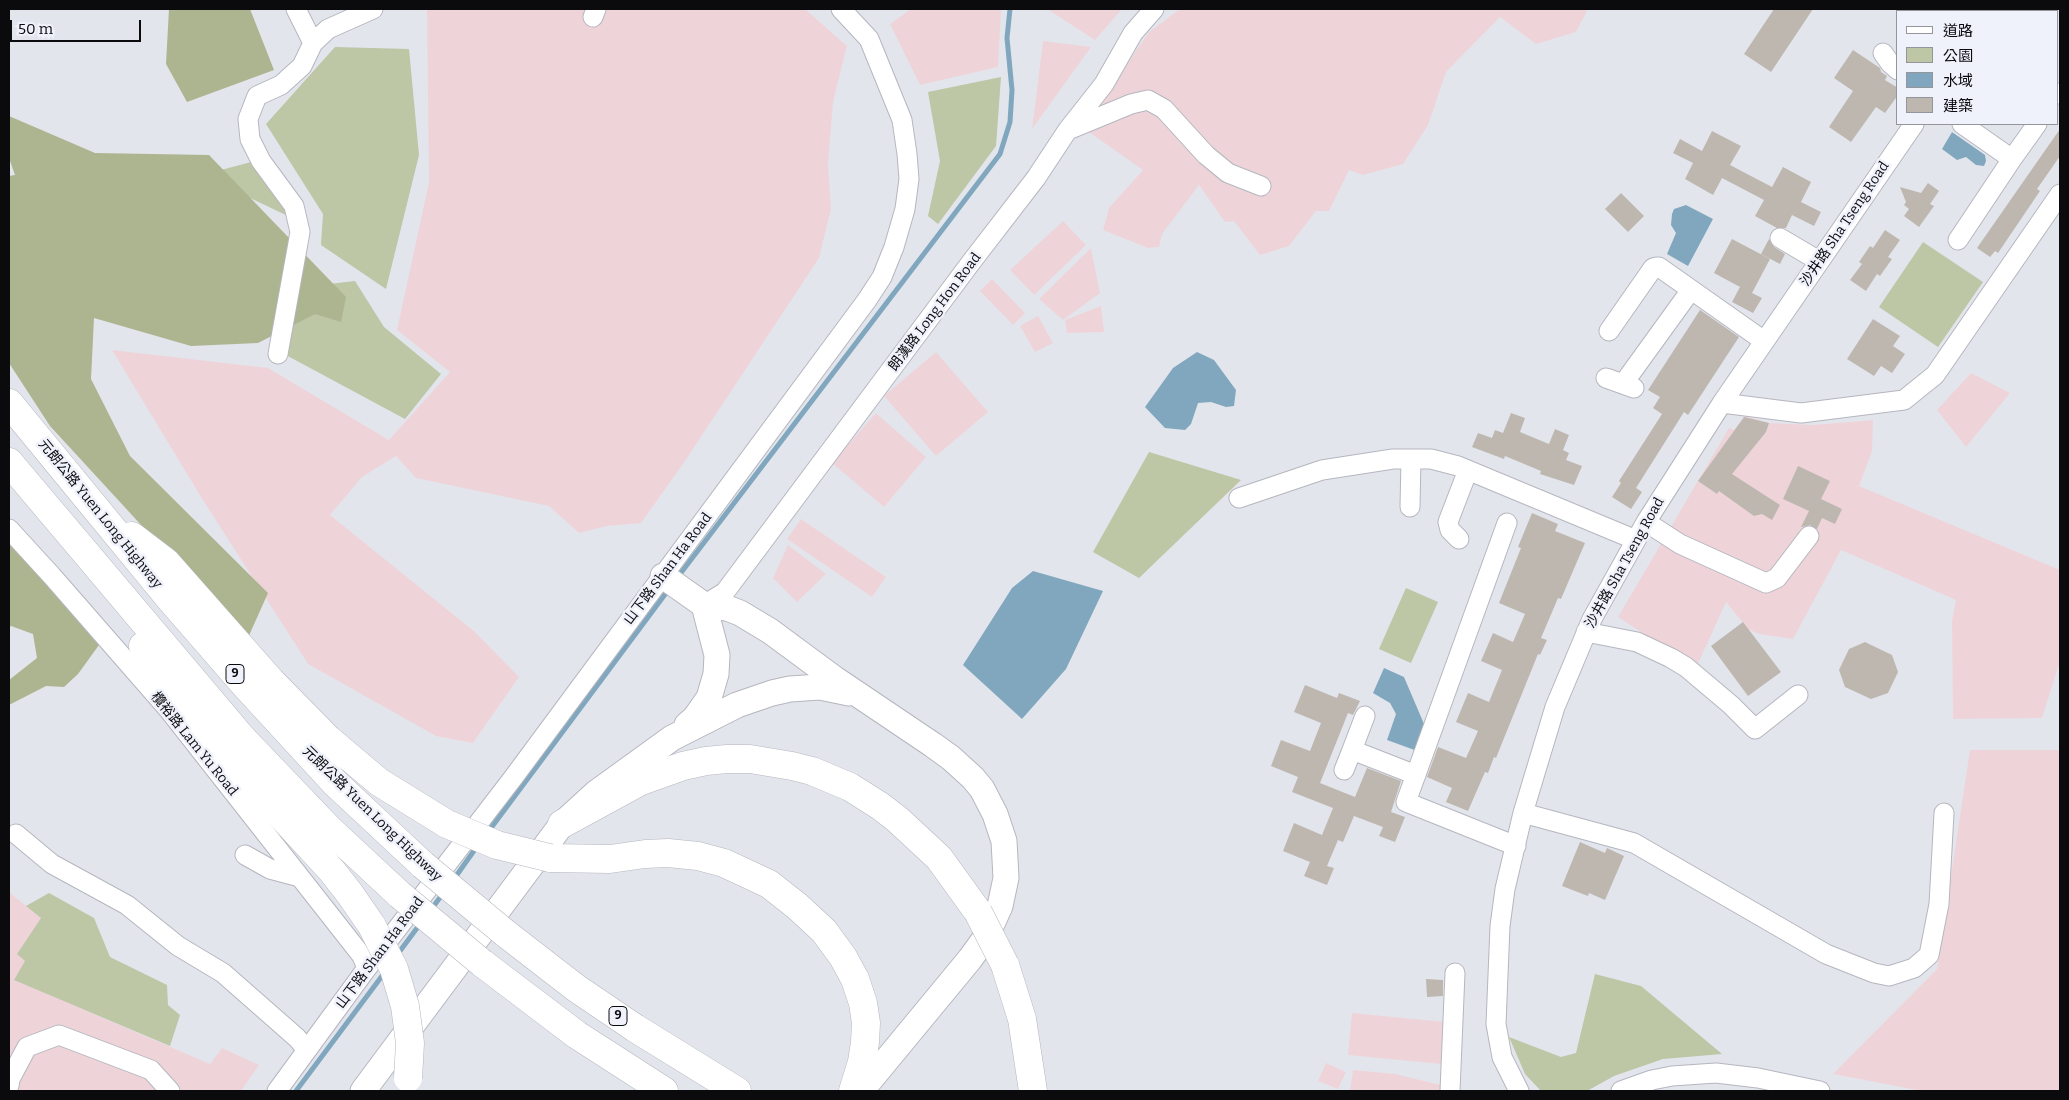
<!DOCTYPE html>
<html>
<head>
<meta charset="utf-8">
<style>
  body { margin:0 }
  #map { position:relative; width:2069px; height:1100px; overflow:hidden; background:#e3e5ed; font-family:Bitter,"Noto Sans TC",serif }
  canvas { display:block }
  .frame { position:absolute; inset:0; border:10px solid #0b0b0e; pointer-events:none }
  .legend { position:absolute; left:1896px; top:10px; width:162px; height:115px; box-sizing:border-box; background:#f0f2fb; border:1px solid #94969c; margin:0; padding:6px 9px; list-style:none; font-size:15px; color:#0b0b0e }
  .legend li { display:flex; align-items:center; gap:10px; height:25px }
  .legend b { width:25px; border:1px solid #94969c }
  .scale { position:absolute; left:10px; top:20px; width:131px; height:22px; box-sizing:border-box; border:2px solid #0b0b0e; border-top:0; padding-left:6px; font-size:15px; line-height:18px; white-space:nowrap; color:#0b0b0e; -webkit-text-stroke:4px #f0f2fb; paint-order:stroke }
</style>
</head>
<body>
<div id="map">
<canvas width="2069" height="1100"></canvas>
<div class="frame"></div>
<ul class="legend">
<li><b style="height:6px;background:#fff"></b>道路</li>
<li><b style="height:14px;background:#bdc6a5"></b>公園</li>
<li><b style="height:14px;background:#81a7bf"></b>水域</li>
<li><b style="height:14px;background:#beb7b0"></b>建築</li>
</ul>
<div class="scale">50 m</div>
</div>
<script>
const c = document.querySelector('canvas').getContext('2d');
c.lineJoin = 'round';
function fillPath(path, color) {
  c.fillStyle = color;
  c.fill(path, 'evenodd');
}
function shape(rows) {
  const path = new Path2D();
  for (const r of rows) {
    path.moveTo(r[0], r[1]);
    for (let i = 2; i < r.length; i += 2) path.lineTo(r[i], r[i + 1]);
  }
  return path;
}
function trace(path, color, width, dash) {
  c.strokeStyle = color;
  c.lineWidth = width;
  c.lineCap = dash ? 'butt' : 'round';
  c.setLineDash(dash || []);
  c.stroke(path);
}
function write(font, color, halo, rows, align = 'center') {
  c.font = font + ' Bitter,"Noto Sans TC",serif';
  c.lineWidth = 5;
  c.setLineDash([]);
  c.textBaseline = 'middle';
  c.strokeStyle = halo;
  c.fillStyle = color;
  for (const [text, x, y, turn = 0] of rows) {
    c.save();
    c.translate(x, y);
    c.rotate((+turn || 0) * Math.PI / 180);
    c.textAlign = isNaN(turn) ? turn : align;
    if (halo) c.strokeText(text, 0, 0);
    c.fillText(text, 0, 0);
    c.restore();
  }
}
const industrial = shape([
  [427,9,805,9,847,46,833,102,828,164,831,209,819,258,685,461,641,523,607,526,579,533,549,506,416,478,396,456,362,477,330,515,475,632,519,677,473,743,436,736,308,664,201,497,112,350,268,368,389,440,450,372,397,330,429,182],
  [911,9,1001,9,998,67,920,85,890,24],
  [1047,9,1122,9,1095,40],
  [1180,9,1588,9,1576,32,1536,44,1500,17,1446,72,1428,125,1403,164,1363,175,1349,170,1329,211,1316,211,1289,246,1260,255,1234,221,1225,222,1199,185,1162,234,1159,247,1148,248,1103,230,1109,208,1143,170,1086,130,1120,74,1149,32],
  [1043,41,1091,47,1032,129],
  [1063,221,1086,245,1034,295,1010,270],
  [1091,248,1100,293,1063,320,1039,299],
  [992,279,1025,313,1013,325,980,291],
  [1101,306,1104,332,1067,333,1065,320],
  [1038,316,1053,343,1035,352,1020,326],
  [936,352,988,412,936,456,884,396],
  [1971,373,2010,393,1966,447,1937,410],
  [876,413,926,457,884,507,832,463],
  [1745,416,1769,423,1813,425,1873,420,1872,451,1859,486,2060,570,2060,661,2042,718,1953,719,1952,620,1956,600,1841,550,1793,639,1759,634,1748,629,1726,602,1696,668,1618,617,1729,428,1734,430],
  [801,519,886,577,872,597,787,539],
  [788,545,826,574,797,602,773,578],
  [1970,750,2060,750,2060,1091,1922,1091,1833,1074,1937,969],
  [9,892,41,918,17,954,26,961,15,980,210,1064,222,1048,259,1065,241,1091,9,1091],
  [1352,1013,1445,1022,1441,1064,1348,1055],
  [1326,1063,1346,1072,1338,1089,1318,1081],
  [1353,1070,1395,1074,1445,1086,1446,1091,1350,1091]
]);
const green = shape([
  [335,47,409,49,419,155,386,289,321,245,323,214,266,124],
  [1001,77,996,146,938,224,928,216,940,161,928,92],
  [255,161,290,217,202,175],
  [1923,242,1983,282,1938,347,1879,307],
  [355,281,384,327,441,374,405,419,271,347,303,287],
  [1149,452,1241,480,1139,578,1093,552],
  [1406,588,1438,602,1411,663,1379,649],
  [49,893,94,918,110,957,167,985,168,1005,180,1015,170,1046,14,980,25,961,17,954,41,918,26,906],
  [1595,974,1641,986,1722,1054,1663,1059,1614,1076,1587,1091,1541,1091,1525,1074,1509,1037,1561,1057,1576,1053]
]);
const forest = shape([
  [169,9,250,9,274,70,187,102,166,64],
  [9,116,95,153,209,155,346,297,341,322,315,314,258,343,191,346,94,318,91,379,130,456,268,593,247,640,50,426,9,363,9,176,15,175,9,158],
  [9,543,45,582,99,645,78,674,64,687,46,686,9,705,9,680,37,658,33,634,11,626,9,627]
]);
const water = shape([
  [1952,132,1985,155,1986,161,1984,166,1976,165,1966,157,1957,160,1942,149],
  [1686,205,1713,219,1688,266,1667,254,1676,233,1671,225,1672,214,1674,209],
  [1197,352,1214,360,1236,390,1234,406,1226,407,1211,402,1198,403,1191,424,1185,430,1165,428,1145,407,1173,368],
  [1033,571,1103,591,1066,669,1022,719,963,665,1012,588],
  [1384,668,1404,677,1427,731,1420,752,1387,740,1396,714,1390,703,1373,693]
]);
const stream = shape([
  [677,578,1000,154,1010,122,1012,90,1007,38,1010,9],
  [488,832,669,589],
  [454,879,478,845],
  [430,911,444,892],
  [397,955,420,924],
  [296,1091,385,972]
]);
const building = shape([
  [1774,9,1813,9,1771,72,1744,54],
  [1853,50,1880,68,1881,72,1887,76,1885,80,1898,88,1898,95,1885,113,1876,107,1851,142,1829,127,1853,91,1834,78],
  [2060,129,2060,156,2037,189,2040,191,1998,253,1995,251,1990,257,1977,248],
  [1712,131,1741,146,1730,165,1749,175,1772,187,1783,167,1811,182,1801,202,1821,212,1814,226,1792,215,1786,228,1777,228,1755,216,1764,200,1722,178,1713,195,1685,179,1693,163,1673,153,1680,139,1702,151],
  [1928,183,1939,191,1930,204,1934,206,1919,227,1904,216,1909,209,1904,205,1906,202,1900,187,1921,193],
  [1621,193,1644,216,1628,232,1605,209],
  [1885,230,1900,240,1888,257,1892,259,1880,276,1877,274,1866,291,1850,280,1862,264,1859,262,1870,246,1873,248],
  [1732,239,1770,259,1752,293,1762,298,1753,313,1732,302,1740,287,1714,273],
  [1769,239,1774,247,1785,254,1780,264,1761,254],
  [1700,310,1739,337,1688,415,1684,412,1636,488,1642,492,1631,509,1612,497,1621,483,1619,481,1662,414,1653,408,1660,397,1648,390],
  [1873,319,1900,336,1893,346,1905,354,1892,373,1881,366,1874,376,1847,359],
  [1511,413,1525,418,1520,432,1549,444,1555,429,1569,435,1563,450,1569,453,1566,460,1582,466,1574,485,1540,474,1541,471,1505,456,1504,459,1472,447,1478,433,1492,438,1495,430,1503,433],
  [1744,417,1769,423,1766,432,1732,474,1780,505,1772,520,1762,514,1754,516,1719,491,1717,494,1698,481],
  [1798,466,1830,481,1821,499,1842,509,1835,524,1822,518,1817,529,1810,525,1801,527,1809,511,1783,499],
  [1532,513,1558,524,1555,531,1585,543,1561,599,1558,598,1541,638,1547,640,1540,655,1538,654,1496,758,1494,757,1488,773,1485,772,1468,811,1446,802,1452,788,1427,777,1438,747,1466,758,1478,731,1456,722,1468,693,1489,702,1502,670,1481,661,1493,633,1513,642,1525,614,1499,603,1521,548,1518,547],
  [1743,622,1781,672,1748,696,1711,646],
  [1865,642,1892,655,1898,672,1888,693,1871,699,1845,687,1839,670,1849,649],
  [1305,685,1337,698,1339,693,1360,701,1353,715,1348,713,1320,783,1355,797,1367,768,1401,781,1391,812,1405,817,1395,842,1379,836,1383,827,1354,816,1343,842,1338,840,1327,866,1334,868,1327,885,1304,876,1310,862,1283,851,1294,823,1322,835,1333,808,1292,792,1298,777,1271,766,1281,740,1310,751,1321,723,1294,712],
  [1580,842,1605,853,1607,848,1624,856,1605,900,1589,893,1588,896,1562,886],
  [1426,979,1443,980,1443,996,1427,997]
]);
const minor = shape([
  [296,9,313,43],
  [1992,11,1994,9],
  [593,17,596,9],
  [1883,53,1890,63,1898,70],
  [2058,94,2058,93],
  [1962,124,2012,159,2037,124],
  [1068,130,1131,104,1148,100,1164,109,1206,155,1228,173,1261,186],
  [1780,238,1819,261],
  [1958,240,2012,159],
  [1609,331,1653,268,1656,267,1659,267,1764,341],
  [278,354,300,232,294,206,261,161,250,139,248,119,257,96,281,85,302,66,313,43,328,29,373,9],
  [1606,378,1634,388],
  [1623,384,1691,290],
  [1722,403,1801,413,1904,400,1935,375,2060,194],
  [1239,498,1322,470,1393,459,1431,459,1458,466,1636,540],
  [1410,507,1411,459],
  [1646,522,1680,544,1766,583,1777,578,1809,536],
  [1507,523,1406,802,1516,846],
  [9,529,52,576,168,709,362,956,367,968],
  [1459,539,1450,530,1448,522,1468,470],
  [704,605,725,592,972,261,1036,178,1067,131,1104,84,1133,33,1154,9],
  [1586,632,1637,642,1671,658,1686,667,1731,705,1755,729,1798,695],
  [1365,716,1352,750,1416,775],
  [1344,770,1352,750],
  [1523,813,1634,843,1826,954,1874,973,1889,976,1914,968,1929,955,1939,904,1944,813],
  [16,834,52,864,127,905,178,946,223,973,297,1038,307,1050],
  [245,855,270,869,300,877],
  [9,1086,10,1079,27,1047,59,1035,151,1070,170,1091],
  [277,1091,367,968,513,778,867,300,882,277,894,247,905,209,909,179,907,154,902,120,869,39,841,9],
  [1450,1091,1455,973],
  [1519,1091,1502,1057,1496,1024,1500,926,1505,889,1523,813,1555,707,1592,619,1646,522,1722,403,1914,124],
  [1621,1091,1652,1080,1672,1076,1716,1073,1758,1078,1820,1091]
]);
const major = shape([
  [663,576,704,605,727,608,740,613,770,631,835,679,933,745,951,758,973,778,982,789,995,814,1004,841,1006,878,1000,906,986,937,970,959,861,1091],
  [687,725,695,718,709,698,716,674,717,655,704,605],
  [363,1091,562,824,596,793,672,738,737,705,772,693,790,689,820,687,849,693]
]);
const highway = shape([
  [9,403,171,600,244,684,335,783,423,865],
  [9,462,242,738,328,828,400,895],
  [132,536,166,562,271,681,328,739,379,782,447,824],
  [143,646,166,682,242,773,332,871,350,894,372,926],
  [562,824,641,781,683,766,706,761,727,759,750,759,792,766,812,771,850,787,880,806,897,819,939,858,978,912],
  [550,858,610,859,645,854,668,853,698,856,724,863,769,884,797,906,824,931,843,957,855,979,863,1003,866,1023,865,1042,862,1062,853,1091],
  [505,933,576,988,635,1028,737,1091],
  [482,963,577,1035,664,1091],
  [1005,965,1022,1019,1033,1091]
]);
const highwayBridge = shape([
  [447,824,497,845,550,858],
  [423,865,505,933],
  [400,895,482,963],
  [978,912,1005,965],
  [372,926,394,969,405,1006,410,1043,408,1078]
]);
const shields = [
  [235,674,18],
  [618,1016,18]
];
const shieldNames = [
  ["9",235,674],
  ["9",618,1016]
];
const streetNames = [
  ["沙井路 Sha Tseng Road",1845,224,-56],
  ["朗漢路 Long Hon Road",935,312,-53],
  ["元朗公路 Yuen Long Highway",100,514,51],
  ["沙井路 Sha Tseng Road",1625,563,-61],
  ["山下路 Shan Ha Road",668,569,-53],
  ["欖裕路 Lam Yu Road",194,744,51],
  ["元朗公路 Yuen Long Highway",372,814,44],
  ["山下路 Shan Ha Road",380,953,-53]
];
fillPath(industrial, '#eed4d9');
fillPath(green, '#bdc6a5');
fillPath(forest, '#acb58f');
fillPath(water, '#81a7bf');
trace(stream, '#81a7bf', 5);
fillPath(building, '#beb7b0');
trace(minor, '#b5b6bf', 21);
trace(major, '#b5b6bf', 27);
trace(highway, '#b5b6bf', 29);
trace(minor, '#fff', 19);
trace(major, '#fff', 25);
trace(highway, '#fff', 28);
trace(highwayBridge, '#b5b6bf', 29, []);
trace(highwayBridge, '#fff', 28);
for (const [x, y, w] of shields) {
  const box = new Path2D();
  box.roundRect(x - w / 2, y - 9.5, w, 19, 4);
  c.fillStyle = '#f0f2fb';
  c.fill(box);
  trace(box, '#0b0b0e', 1);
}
write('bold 12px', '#0b0b0e', null, shieldNames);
write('14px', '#0b0b0e', '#f0f2fb', streetNames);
</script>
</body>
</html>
